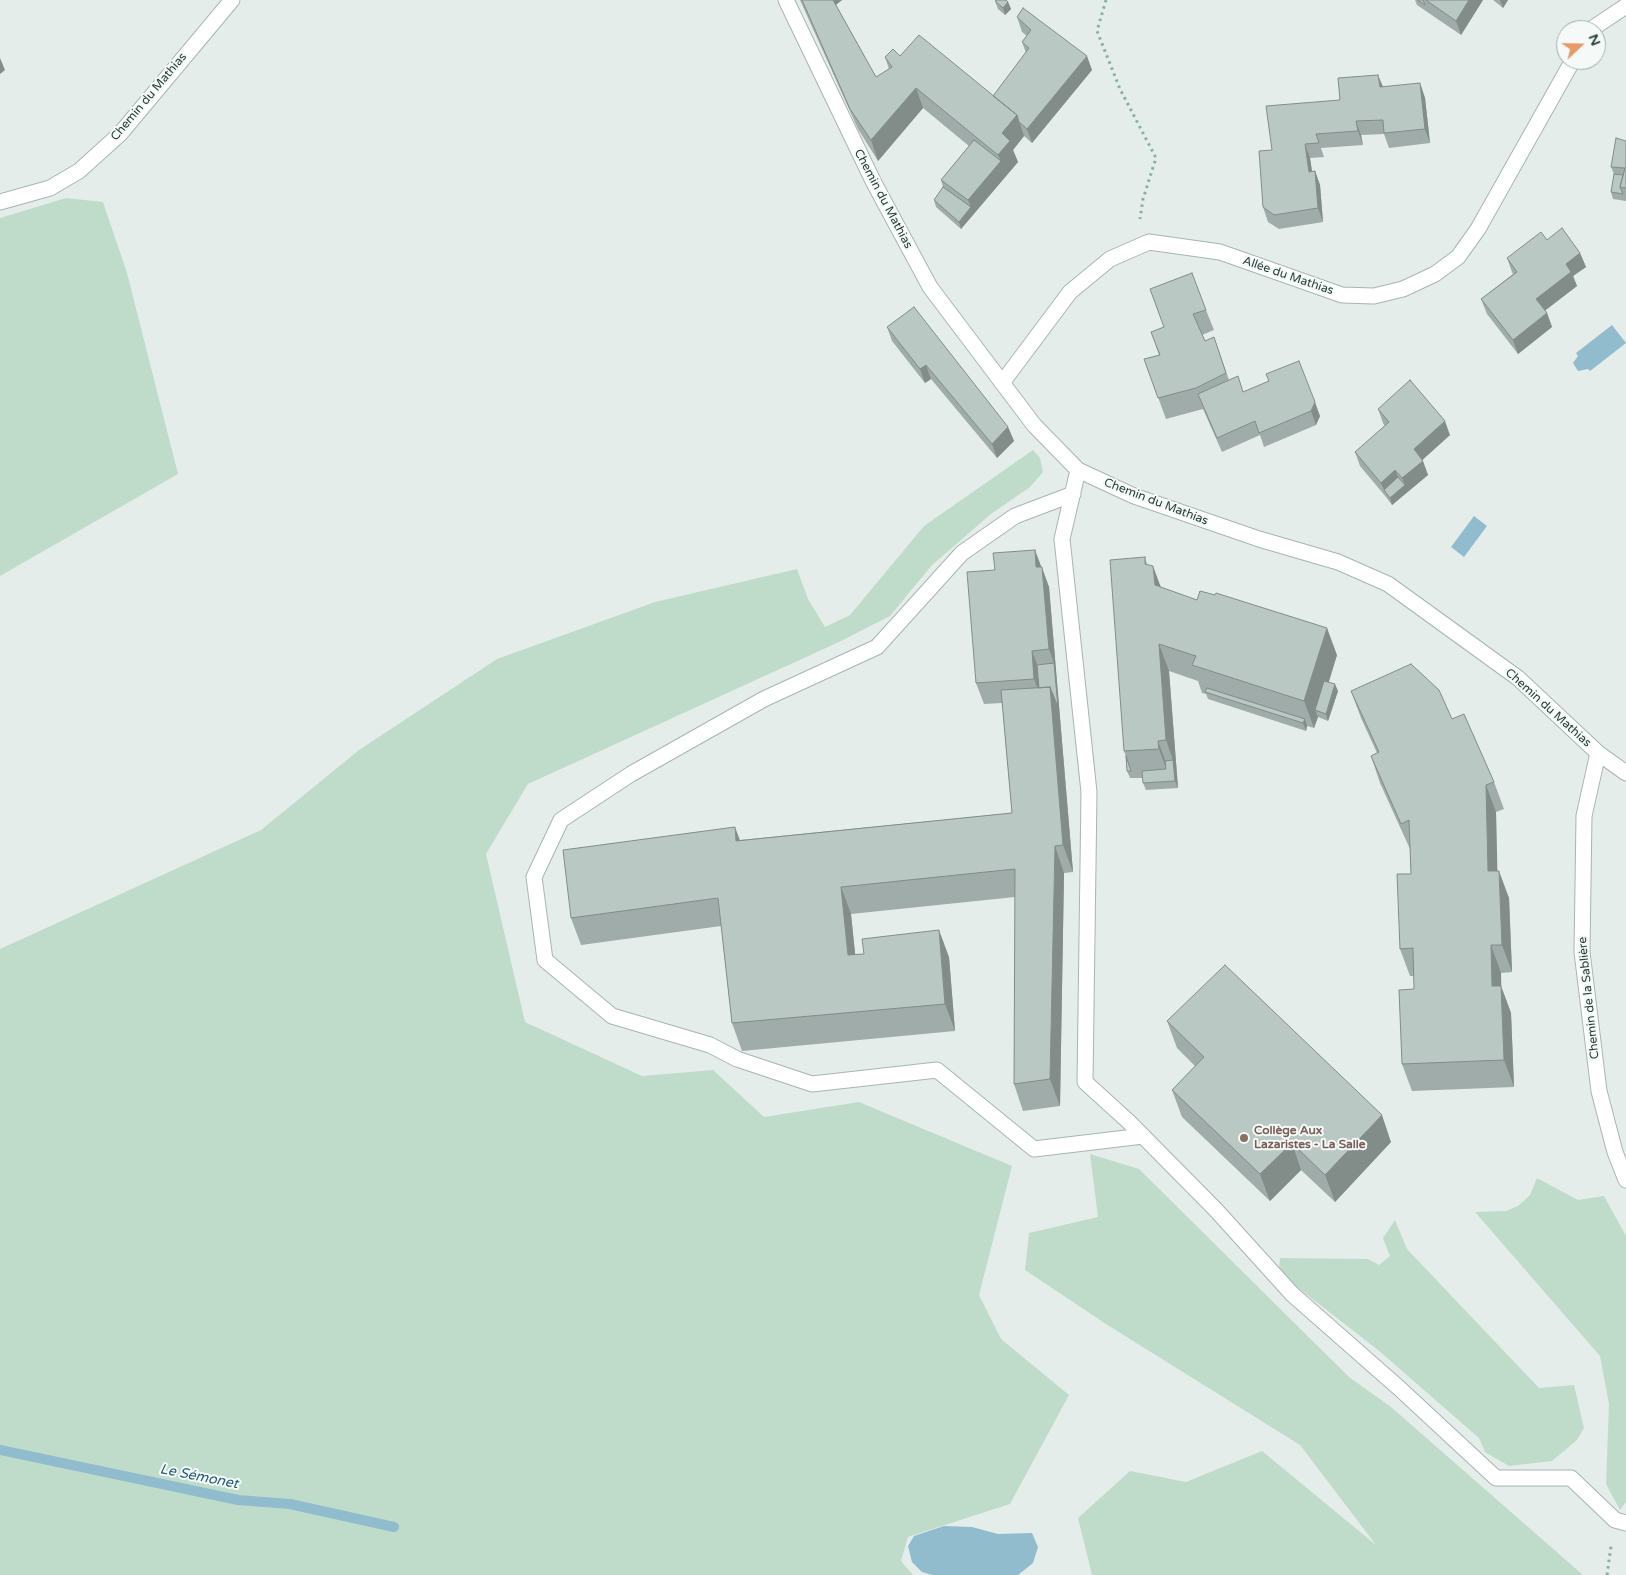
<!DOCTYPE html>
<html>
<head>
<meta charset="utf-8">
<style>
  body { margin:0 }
  #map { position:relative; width:1626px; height:1575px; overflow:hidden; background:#e5edea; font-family:"Varela Round",sans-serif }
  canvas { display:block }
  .north { position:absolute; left:1556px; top:20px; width:50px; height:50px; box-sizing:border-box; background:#f5f9f8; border:1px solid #a2aeac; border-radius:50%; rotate:69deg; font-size:14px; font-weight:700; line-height:20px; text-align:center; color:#253e3a }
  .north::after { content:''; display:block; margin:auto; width:18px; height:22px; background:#e99966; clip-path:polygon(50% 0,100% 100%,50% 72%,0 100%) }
</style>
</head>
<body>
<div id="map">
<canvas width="1626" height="1575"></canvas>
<div class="north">N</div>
</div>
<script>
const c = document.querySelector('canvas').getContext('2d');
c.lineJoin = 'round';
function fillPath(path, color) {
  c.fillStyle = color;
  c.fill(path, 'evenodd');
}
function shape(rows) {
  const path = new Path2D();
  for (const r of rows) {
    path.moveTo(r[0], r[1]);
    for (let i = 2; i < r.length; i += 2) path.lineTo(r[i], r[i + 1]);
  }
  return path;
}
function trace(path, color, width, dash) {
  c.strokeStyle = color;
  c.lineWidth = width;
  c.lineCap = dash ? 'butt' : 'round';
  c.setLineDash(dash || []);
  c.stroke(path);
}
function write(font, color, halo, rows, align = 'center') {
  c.font = font + ' "Varela Round",sans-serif';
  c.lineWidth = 4;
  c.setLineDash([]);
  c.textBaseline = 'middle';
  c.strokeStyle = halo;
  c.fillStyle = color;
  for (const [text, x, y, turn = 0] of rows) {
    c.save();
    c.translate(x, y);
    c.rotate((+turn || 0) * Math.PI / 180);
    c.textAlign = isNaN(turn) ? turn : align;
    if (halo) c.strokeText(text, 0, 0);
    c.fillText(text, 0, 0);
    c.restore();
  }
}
const green = shape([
  [66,198,103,202,127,273,178,474,0,576,0,218],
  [1033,450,1040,458,1043,472,1030,487,991,514,932,565,890,616,839,642,528,784,486,854,525,1022,642,1076,713,1070,764,1117,859,1102,1012,1166,979,1295,1001,1339,1069,1395,1010,1504,908,1537,901,1561,913,1575,0,1575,0,949,261,830,359,750,497,659,655,602,797,569,808,599,825,627,850,615,924,526],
  [1090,1154,1139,1169,1349,1377,1391,1407,1583,1575,1092,1575,1078,1518,1130,1471,1186,1482,1262,1451,1376,1545,1300,1445,1109,1326,1025,1270,1029,1233,1098,1217],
  [1537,1178,1578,1200,1604,1196,1626,1236,1626,1502,1620,1510,1606,1484,1609,1404,1600,1356,1475,1212,1506,1211,1518,1206,1530,1195],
  [1395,1220,1407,1249,1539,1388,1574,1385,1584,1428,1577,1440,1552,1461,1509,1466,1485,1452,1479,1438,1378,1350,1279,1273,1280,1258,1368,1259,1379,1265,1390,1256,1383,1238]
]);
const water = shape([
  [1612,325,1626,343,1590,371,1588,369,1578,371,1573,363,1578,356,1576,353],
  [1474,516,1487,526,1464,557,1451,547],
  [944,1526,972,1527,998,1534,1032,1533,1038,1547,1033,1563,1018,1575,932,1575,922,1572,912,1562,908,1546,914,1536]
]);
const stream = shape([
  [0,1450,238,1500,290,1504,394,1527]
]);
const path = shape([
  [1106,0,1097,31,1120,89,1156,158,1143,199,1140,219],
  [1607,1575,1611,1546]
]);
const minor = shape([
  [786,0,874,183,930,287,1034,425,1078,470,1134,496,1259,539,1338,562,1388,584,1518,678,1598,753,1626,773],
  [1590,30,1626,6],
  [0,202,50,188,79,171,120,134,232,0],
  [1002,383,1070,292,1110,259,1149,242,1220,252,1342,295,1374,296,1403,289,1435,274,1458,257,1478,229,1573,60],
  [1078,470,1062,539,1089,792,1085,1082,1129,1122,1216,1210,1292,1294,1399,1388,1496,1478,1571,1478,1615,1520,1626,1523],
  [1073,494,1015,516,962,553,877,647,764,699,631,774,561,820,534,877,545,960,612,1016,710,1045,737,1059,812,1084,937,1070,1034,1149,1143,1136],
  [1598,753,1584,816,1582,952,1599,1091,1615,1152,1626,1180]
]);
const wall = shape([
  [800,0,842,0,836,5,876,77,889,69,885,57,900,56,993,96,1026,53,1022,42,1027,36,1022,32,1017,17,1092,70,1032,143,1024,136,1013,150,1018,162,961,229,936,207,934,200,943,187,941,180,969,146,923,108,878,161,858,129],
  [1415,0,1483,0,1461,35,1417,5],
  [1493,0,1508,0,1503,8],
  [995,1,1008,2,1011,9,1005,15,998,9],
  [1420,83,1425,98,1430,143,1389,148,1384,134,1361,135,1363,145,1321,148,1324,157,1310,158,1312,171,1315,171,1320,185,1323,222,1279,229,1268,222,1263,207,1272,150,1340,100,1383,87],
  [1626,141,1626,201,1613,199,1611,192,1614,174,1611,167],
  [1547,240,1580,253,1586,267,1573,276,1577,286,1545,310,1547,313,1552,327,1518,354,1487,314,1481,299,1513,274,1512,272,1507,258],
  [1150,289,1206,310,1214,330,1202,335,1205,341,1214,337,1229,380,1243,392,1269,381,1320,416,1316,425,1264,447,1260,435,1222,452,1203,409,1166,419,1144,359,1159,355,1151,332,1164,327],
  [887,327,1008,427,1014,441,997,458,931,379,925,383,892,341],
  [1378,409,1450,435,1422,460,1428,475,1392,505,1386,497,1360,466,1355,452,1385,426,1383,423],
  [1145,557,1147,564,1161,587,1337,655,1329,682,1338,691,1328,721,1318,717,1314,728,1307,726,1306,731,1208,699,1206,694,1202,693,1198,681,1169,671,1178,788,1146,790,1143,783,1143,778,1130,778,1127,771,1126,756,1124,751],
  [1041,567,1042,567,1049,587,1073,872,1064,873,1060,1106,1023,1111,1014,1084,1015,897,851,914,855,954,949,957,955,1031,742,1051,732,1023,721,926,581,945,571,918,740,840,1012,813,1002,703,984,704,976,683],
  [1351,691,1452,719,1494,782,1504,809,1496,812,1497,871,1509,898,1512,972,1501,973,1501,986,1511,1013,1514,1087,1412,1091,1402,1064,1414,989,1414,976,1410,976,1400,949,1411,874,1410,849,1380,783,1371,756,1377,753,1361,718],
  [1167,1021,1391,1142,1335,1202,1301,1170,1270,1201,1182,1117,1172,1090,1195,1066,1177,1048]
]);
const shadedWall = shape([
  [830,0,842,0,833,7],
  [1469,0,1483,0,1461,35,1456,21],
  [1500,0,1508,0,1503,8],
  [1008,2,1011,9,1005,15,1003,8],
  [1087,56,1092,70,1032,143,1027,129],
  [0,58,5,70,0,74],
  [1378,75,1384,89,1380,87],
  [1420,83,1425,98,1430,143,1425,129],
  [916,88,923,108,878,161,871,140],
  [1017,115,1024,136,1013,150,1018,162,961,229,959,222,971,207,968,200,1001,161,998,155,1002,133],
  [1356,121,1361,135,1363,145,1358,131],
  [1305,144,1310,158,1314,186,1309,172],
  [1315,171,1320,185,1323,222,1318,208],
  [1580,253,1586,267,1573,276,1577,286,1542,313,1536,299,1566,264],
  [1547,313,1552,327,1518,354,1513,340],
  [926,365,931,379,925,383,920,369],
  [1315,402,1320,416,1316,425,1311,411],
  [1445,421,1450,435,1419,463,1414,449],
  [1008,427,1014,441,997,458,992,444],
  [1423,461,1428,475,1392,505,1390,498,1405,485,1402,478],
  [1395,470,1401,484,1384,490,1381,483],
  [1035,550,1049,587,1073,872,1063,845,1050,687,1054,663,1049,649,1036,567],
  [1153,566,1163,593,1155,585],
  [1327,628,1337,655,1319,712,1315,710,1318,717,1314,728,1304,701],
  [1159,644,1169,671,1178,788,1175,781,1173,760,1166,740],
  [1032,651,1040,672,1042,700,1034,679],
  [1335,684,1338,691,1328,721,1326,714],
  [1305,719,1307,726,1306,731,1303,723],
  [1158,741,1168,768,1169,776,1159,749],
  [1486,785,1496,812,1498,898,1488,871],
  [735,827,745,854,736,841],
  [1055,846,1064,873,1060,1106,1050,1079],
  [1499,871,1509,898,1512,972,1502,945],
  [841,887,851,914,858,982,848,955],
  [939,930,949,957,955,1031,945,1004],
  [1491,945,1501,973,1502,1013,1492,986],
  [1501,986,1511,1013,1514,1087,1504,1060],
  [1382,1115,1391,1142,1335,1202,1325,1175],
  [1292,1143,1301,1170,1270,1201,1260,1174]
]);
const building = shape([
  [802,0,833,0,876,77,892,67,885,57,893,49,900,56,919,35,1017,115,1002,133,1010,141,998,155,916,88,871,140,850,109,802,0],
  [997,0,1006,0,1008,2,1003,8,995,1,997,0],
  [1418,0,1423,0,1425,5,1418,0],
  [1426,0,1469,0,1456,21,1426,0],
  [1023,8,1087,56,1027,129,1019,122,1017,115,993,96,1029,48,1022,42,1031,30,1017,17,1023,8],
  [1378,75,1380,87,1420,83,1425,129,1384,133,1383,120,1356,121,1358,131,1316,134,1319,143,1305,144,1309,172,1315,171,1318,208,1274,215,1263,207,1259,151,1272,150,1266,106,1340,100,1338,78,1378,75],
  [1616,138,1626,141,1626,188,1620,187,1625,168,1611,167,1616,138],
  [974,140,1001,161,968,200,941,180,974,140],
  [1614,174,1623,175,1620,187,1623,194,1611,192,1614,174],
  [943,187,971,207,959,222,934,200,943,187],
  [1562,228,1580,253,1566,264,1571,272,1536,299,1547,313,1513,340,1481,299,1517,272,1507,258,1541,232,1547,240,1562,228],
  [1192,273,1206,310,1193,314,1205,341,1214,337,1226,373,1196,388,1158,398,1144,359,1160,355,1151,332,1164,327,1150,289,1192,273],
  [914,307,1008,427,992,444,926,365,920,369,887,327,914,307],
  [1299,361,1315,402,1311,411,1259,433,1255,421,1217,438,1198,394,1238,376,1243,392,1269,381,1266,374,1299,361],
  [1410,380,1445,421,1414,449,1423,461,1402,478,1395,470,1381,483,1355,452,1389,422,1378,409,1410,380],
  [1398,477,1405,485,1390,498,1384,490,1398,477],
  [1035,550,1036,567,1042,567,1049,649,1032,651,1034,679,976,683,967,572,995,570,993,553,1035,550],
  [1145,557,1145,564,1153,566,1155,585,1197,600,1200,591,1215,595,1216,593,1327,628,1304,701,1192,665,1196,656,1159,644,1166,740,1158,741,1159,749,1124,751,1110,560,1145,557],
  [1054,663,1058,707,1050,687,1039,688,1037,665,1054,663],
  [1411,664,1439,690,1452,719,1464,714,1494,782,1486,785,1488,871,1499,871,1502,945,1491,945,1492,986,1501,986,1504,1060,1402,1064,1399,990,1414,989,1413,948,1400,949,1397,874,1411,874,1409,820,1401,824,1371,756,1379,752,1351,691,1411,664],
  [1324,681,1335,684,1326,714,1315,710,1324,681],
  [1050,687,1063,845,1055,846,1050,1079,1014,1084,1015,869,841,887,848,955,864,954,862,939,939,930,945,1004,732,1023,718,898,571,918,563,850,735,827,736,841,1012,813,1001,690,1050,687],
  [1207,688,1305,719,1303,723,1205,692,1207,688],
  [1126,756,1131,771,1127,771,1126,756],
  [1173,760,1175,781,1143,783,1142,771,1166,769,1165,761,1173,760],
  [1225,965,1382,1115,1325,1175,1292,1143,1260,1174,1172,1090,1204,1057,1167,1021,1225,965]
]);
const markers = [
  [1244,1138,5,"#8d6e63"]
];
const streetNames = [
  ["Chemin du Mathias",149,97,-50],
  ["Chemin du Mathias",883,199,62],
  ["Allée du Mathias",1288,276,19],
  ["Chemin du Mathias",1156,502,21],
  ["Chemin du Mathias",1548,708,42],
  ["Chemin de la Sablière",1589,998,-96]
];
const educationNames = [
  ["Collège Aux",1254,1131],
  ["Lazaristes - La Salle",1254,1145]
];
const waterNames = [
  ["Le Sémonet",199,1477,11]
];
fillPath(green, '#bfdccb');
fillPath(water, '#90bcce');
trace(stream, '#90bcce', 10);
trace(minor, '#a8b5b2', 17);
trace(path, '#87aea8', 3, [2.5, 4]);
trace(minor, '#fff', 15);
fillPath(wall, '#a0aca9');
fillPath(shadedWall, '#828c89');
fillPath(building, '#bac8c4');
trace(building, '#828c89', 1);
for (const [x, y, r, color] of markers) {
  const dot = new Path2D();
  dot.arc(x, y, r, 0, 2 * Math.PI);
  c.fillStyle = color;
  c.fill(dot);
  trace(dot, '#f5f9f8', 2);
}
write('12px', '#253e3a', '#f5f9f8', streetNames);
write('bold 12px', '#785e54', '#f5f9f8', educationNames, 'left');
write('italic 14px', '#225d76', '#f5f9f8', waterNames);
</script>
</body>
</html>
